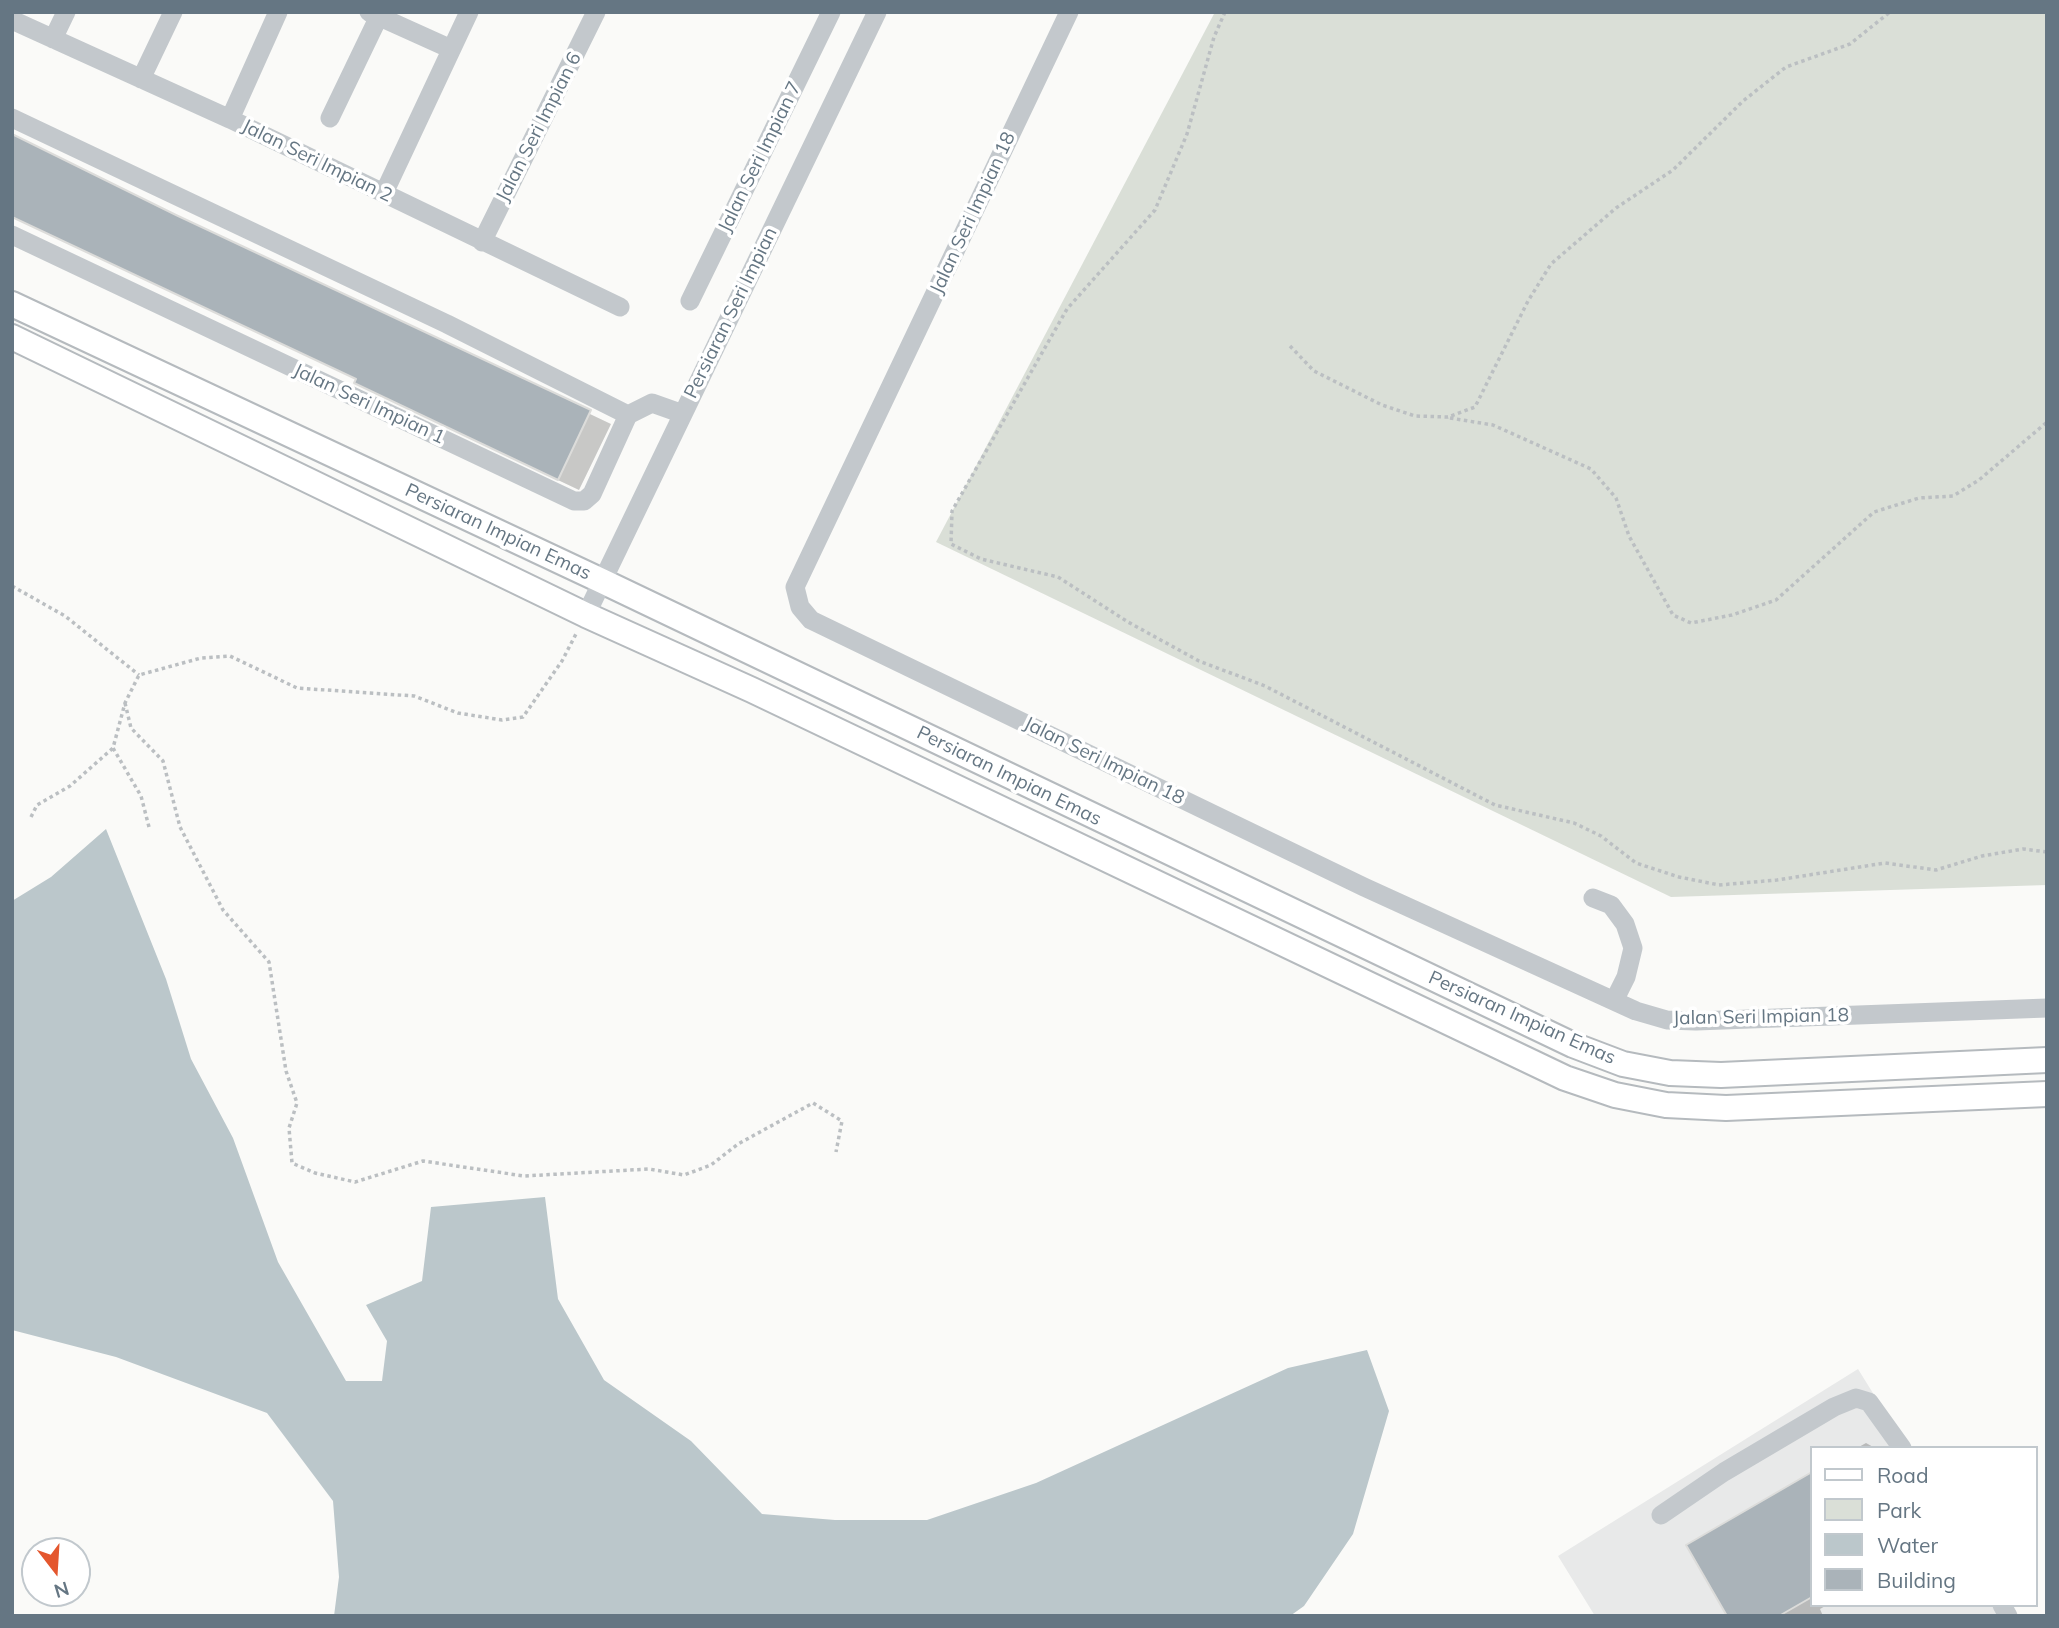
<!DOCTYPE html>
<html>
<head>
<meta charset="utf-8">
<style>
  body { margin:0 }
  #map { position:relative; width:2059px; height:1628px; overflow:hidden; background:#fafaf8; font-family:Mulish,sans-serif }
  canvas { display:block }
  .frame { position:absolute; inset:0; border:14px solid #657683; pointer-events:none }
  .legend { position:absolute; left:1810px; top:1446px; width:228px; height:161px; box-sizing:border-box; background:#fff; border:2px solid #c1c8cd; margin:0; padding:9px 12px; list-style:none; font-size:21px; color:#657683 }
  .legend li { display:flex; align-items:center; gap:14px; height:35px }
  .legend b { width:35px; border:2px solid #c1c8cd }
  .north { position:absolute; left:21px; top:1537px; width:70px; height:70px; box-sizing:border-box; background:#fff; border:2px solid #c1c8cd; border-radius:50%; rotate:163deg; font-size:19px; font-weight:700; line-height:28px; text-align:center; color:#657683 }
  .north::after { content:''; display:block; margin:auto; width:24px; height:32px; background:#e4572e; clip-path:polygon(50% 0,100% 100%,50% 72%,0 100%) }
</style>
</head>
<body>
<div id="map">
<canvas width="2059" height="1628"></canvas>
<div class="frame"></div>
<ul class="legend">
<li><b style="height:9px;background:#fff"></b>Road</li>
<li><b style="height:19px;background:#dadfd7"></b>Park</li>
<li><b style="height:19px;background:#bbc7cb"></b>Water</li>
<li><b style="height:19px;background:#aab3b9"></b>Building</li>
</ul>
<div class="north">N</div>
</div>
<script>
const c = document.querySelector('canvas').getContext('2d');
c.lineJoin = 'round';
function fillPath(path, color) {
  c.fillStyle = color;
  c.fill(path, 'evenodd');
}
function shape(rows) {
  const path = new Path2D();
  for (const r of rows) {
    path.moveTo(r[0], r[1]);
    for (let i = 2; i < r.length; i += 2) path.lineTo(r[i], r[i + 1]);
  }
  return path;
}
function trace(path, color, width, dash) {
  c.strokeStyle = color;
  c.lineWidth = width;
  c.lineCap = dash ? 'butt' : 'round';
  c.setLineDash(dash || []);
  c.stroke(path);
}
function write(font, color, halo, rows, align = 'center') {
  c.font = font + ' Mulish,sans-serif';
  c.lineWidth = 7;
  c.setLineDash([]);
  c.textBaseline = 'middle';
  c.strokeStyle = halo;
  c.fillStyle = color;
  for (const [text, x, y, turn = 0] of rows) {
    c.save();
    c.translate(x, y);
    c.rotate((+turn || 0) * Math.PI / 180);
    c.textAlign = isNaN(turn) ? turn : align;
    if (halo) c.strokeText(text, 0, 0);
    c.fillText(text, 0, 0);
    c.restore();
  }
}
const built = shape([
  [1858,1369,1907,1448,1812,1448,1812,1605,2006,1605,2013,1616,1595,1616,1558,1556]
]);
const green = shape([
  [1215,12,2047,12,2047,885,1671,897,936,542]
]);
const water = shape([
  [106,829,166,979,191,1059,233,1138,278,1262,346,1381,382,1381,387,1341,366,1305,422,1281,431,1207,545,1197,558,1299,604,1380,691,1441,762,1514,835,1520,927,1520,1036,1483,1288,1368,1367,1350,1389,1411,1353,1534,1304,1606,1290,1616,334,1616,339,1577,333,1501,267,1413,116,1357,12,1330,12,901,51,877]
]);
const shadow = shape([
  [12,216,175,217,611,424,579,490,376,394,356,383,357,380],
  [1866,1443,1875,1448,1857,1448],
  [1812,1474,1812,1605,1827,1605,1820,1609,1823,1616,1729,1616,1688,1545]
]);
const building = shape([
  [12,134,176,215,591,410,558,480,354,383,356,379,12,217,12,134],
  [1812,1472,1812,1597,1779,1616,1727,1616,1686,1545,1812,1472]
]);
const path = shape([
  [1225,12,1214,37,1187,134,1155,210,1067,309,952,511,951,544,981,559,1058,577,1128,622,1199,661,1265,686,1495,805,1574,823,1601,836,1636,863,1679,877,1719,885,1777,880,1885,863,1936,870,1982,856,2023,849,2047,852],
  [1290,346,1314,371,1382,405,1415,416,1448,417,1475,407,1528,301,1551,264,1616,208,1673,170,1743,101,1786,67,1850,44,1890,12],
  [1450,418,1493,425,1591,469,1616,498,1629,536,1673,615,1691,623,1732,615,1776,600,1874,512,1919,498,1953,496,1979,480,2047,422],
  [12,586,65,616,139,675],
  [125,703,131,728,163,761,180,827,223,910,269,962,286,1071,297,1103,289,1128,292,1163,315,1173,355,1182,423,1161,524,1176,649,1169,684,1175,711,1165,738,1144,813,1103,842,1121,836,1152],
  [31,817,37,805,70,786,113,748],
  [149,827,141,796,113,748,125,703,139,675,201,658,230,656,297,688,414,696,458,713,502,720,523,717,562,661,577,632]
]);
const minor = shape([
  [369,12,451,49],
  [1069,12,795,587,800,607,811,620,1364,887,1636,1011,1667,1020,1696,1021,2047,1008],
  [12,20,230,119,620,307],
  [53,39,66,12],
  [141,79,173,12],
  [12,118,447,324,628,415],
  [330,118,381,12],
  [230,119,278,12],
  [384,193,469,12],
  [12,235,574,501,584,501,592,494,628,415,652,403,683,414],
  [482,242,596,12],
  [690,301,831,12],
  [586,615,877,12],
  [1593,898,1611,905,1625,924,1633,948,1626,977,1614,1001],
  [1661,1515,1724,1472,1834,1407,1856,1398,1869,1402,1902,1448],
  [2002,1605,2008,1616]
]);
const major = shape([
  [12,304,602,581,1573,1045,1623,1064,1670,1073,1721,1075,2047,1060],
  [12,337,586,615,752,690,1565,1078,1615,1095,1666,1105,1726,1108,2047,1094]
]);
const streetNames = [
  ["Jalan Seri Impian 6",539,127,-63],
  ["Jalan Seri Impian 7",760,157,-64],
  ["Jalan Seri Impian 2",317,161,26],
  ["Jalan Seri Impian 18",973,213,-65],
  ["Persiaran Seri Impian",731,313,-64],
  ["Jalan Seri Impian 1",369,404,25],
  ["Persiaran Impian Emas",498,532,25],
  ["Jalan Seri Impian 18",1104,761,26],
  ["Persiaran Impian Emas",1009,776,26],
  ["Jalan Seri Impian 18",1761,1017,-1],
  ["Persiaran Impian Emas",1522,1018,24]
];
fillPath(built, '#e8e9e9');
fillPath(green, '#dadfd7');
fillPath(water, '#bbc7cb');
fillPath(shadow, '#0003');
fillPath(building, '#aab3b9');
trace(building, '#dcdcda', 2);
trace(major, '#b5babe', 28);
trace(path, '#bbbfc2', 3.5, [3.5, 3.5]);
trace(minor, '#c3c8cc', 19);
trace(major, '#fff', 24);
write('19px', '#657683', '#fff', streetNames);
</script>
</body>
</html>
